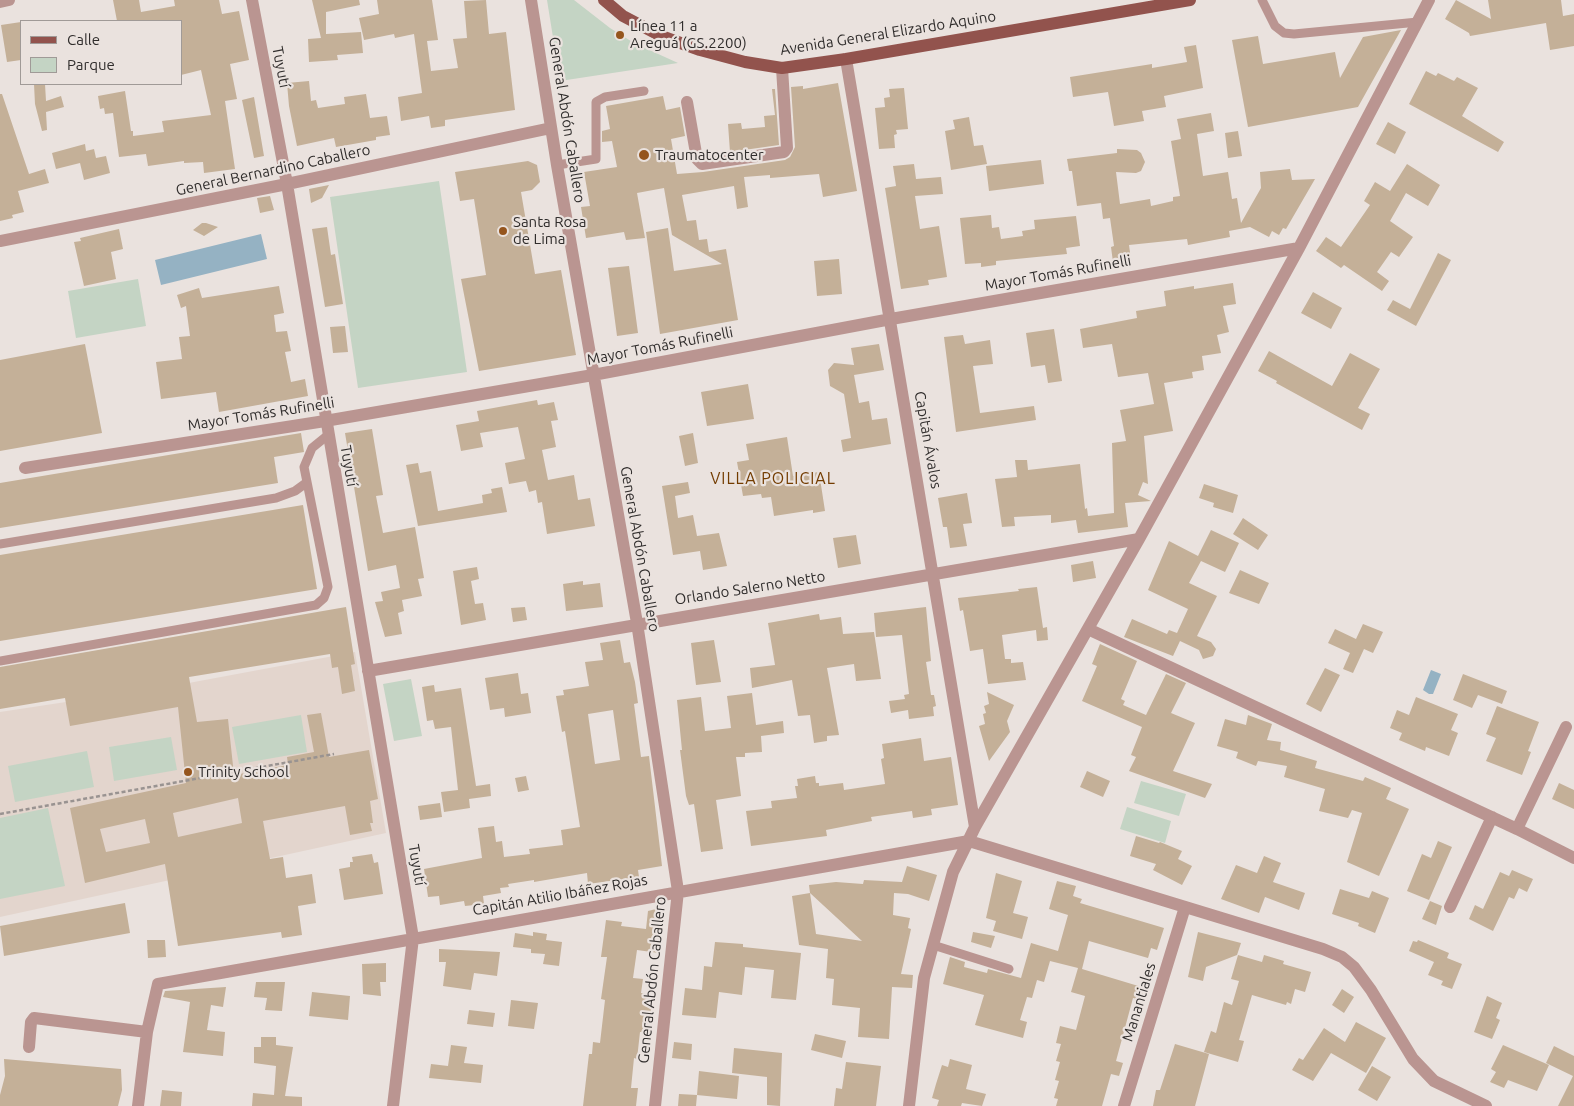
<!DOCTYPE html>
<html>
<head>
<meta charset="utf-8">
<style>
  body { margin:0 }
  #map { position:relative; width:1574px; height:1106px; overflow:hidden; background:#eae2de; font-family:Ubuntu,sans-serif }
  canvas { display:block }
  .legend { position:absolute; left:20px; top:20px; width:162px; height:65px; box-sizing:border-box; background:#eae2de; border:1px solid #a09a97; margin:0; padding:6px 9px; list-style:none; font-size:15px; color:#302d2c }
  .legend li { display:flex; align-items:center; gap:10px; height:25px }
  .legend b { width:25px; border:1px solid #a09a97 }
</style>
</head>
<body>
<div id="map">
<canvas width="1574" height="1106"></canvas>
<ul class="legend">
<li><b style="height:6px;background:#92534d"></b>Calle</li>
<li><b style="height:14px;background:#c4d4c4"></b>Parque</li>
</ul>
</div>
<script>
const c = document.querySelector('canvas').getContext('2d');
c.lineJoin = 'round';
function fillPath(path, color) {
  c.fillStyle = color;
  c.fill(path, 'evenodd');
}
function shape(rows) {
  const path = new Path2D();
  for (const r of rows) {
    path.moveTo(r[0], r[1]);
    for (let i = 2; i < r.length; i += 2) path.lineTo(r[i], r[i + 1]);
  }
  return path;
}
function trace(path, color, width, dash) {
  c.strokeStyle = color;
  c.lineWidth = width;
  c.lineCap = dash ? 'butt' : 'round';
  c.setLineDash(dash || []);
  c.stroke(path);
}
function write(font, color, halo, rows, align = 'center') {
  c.font = font + ' Ubuntu,sans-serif';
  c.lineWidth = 4.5;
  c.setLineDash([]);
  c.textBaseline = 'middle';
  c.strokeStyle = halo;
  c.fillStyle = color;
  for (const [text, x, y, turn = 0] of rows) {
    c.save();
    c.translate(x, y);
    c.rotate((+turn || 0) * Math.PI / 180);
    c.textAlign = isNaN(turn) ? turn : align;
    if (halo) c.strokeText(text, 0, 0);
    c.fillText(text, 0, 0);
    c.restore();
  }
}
const built = shape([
  [355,652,386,833,0,917,0,712,178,685]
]);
const green = shape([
  [547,0,574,0,610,28,634,43,678,63,560,81],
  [439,181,467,372,358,388,330,197],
  [138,279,146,326,76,338,68,291],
  [411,679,422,736,394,741,383,684],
  [301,715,307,752,239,764,232,727],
  [171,737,177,770,114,781,109,747],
  [87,751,94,787,15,802,8,766],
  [1141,781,1186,794,1179,816,1134,803],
  [1127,807,1171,821,1165,843,1120,829],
  [48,808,65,886,0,899,0,818]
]);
const water = shape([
  [261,234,267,259,161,285,155,260],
  [1431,670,1441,674,1433,694,1429,694,1423,690]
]);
const building = shape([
  [113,0,139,0,141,12,175,6,174,0,219,0,222,14,239,11,249,60,230,64,237,99,225,101,235,169,204,173,203,162,184,163,184,161,148,166,146,154,119,157,113,113,105,114,104,108,100,109,98,96,125,91,131,131,133,131,133,136,164,132,162,121,211,115,201,70,181,75,181,21,117,21],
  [312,0,359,0,360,5,326,12,326,34,361,32,363,53,337,55,338,60,309,62,308,39,321,38],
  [377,0,432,0,438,40,427,41,431,71,458,68,453,39,467,38,464,1,486,0,489,34,506,32,515,110,445,120,445,126,431,128,429,116,401,121,398,97,422,93,414,34,395,38,394,34,364,40,359,18,379,14],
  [1456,0,1491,19,1488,0,1561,0,1563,16,1574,14,1574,46,1550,50,1546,23,1470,36,1469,33,1445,19],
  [21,22,21,60,7,62,1,25],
  [1401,30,1358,107,1248,127,1232,40,1258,36,1263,64,1335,52,1340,78,1363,37],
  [1196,45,1203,88,1164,96,1166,107,1142,111,1144,121,1114,126,1108,92,1073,97,1070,77,1152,64,1152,68,1187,62,1184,47],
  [1426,71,1436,76,1438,73,1454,81,1457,77,1478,88,1462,116,1504,142,1498,152,1409,104],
  [309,81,311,101,316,100,318,108,345,104,344,97,366,94,370,118,387,116,390,135,376,137,376,140,336,147,334,138,297,146,289,106,287,83],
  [838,83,857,191,823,197,819,174,770,178,770,175,744,177,748,207,737,209,734,186,682,195,687,221,696,220,699,240,707,239,709,252,726,249,738,320,660,334,646,232,668,228,674,271,722,264,672,235,664,188,637,193,645,238,626,240,624,232,586,238,581,207,590,206,584,172,617,167,612,141,602,142,602,131,610,129,606,106,663,96,666,110,680,107,685,136,671,139,677,174,703,172,785,160,790,157,795,147,791,87,803,86,803,89],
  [34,84,45,84,46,101,61,96,64,107,46,112,47,130,42,131,35,104],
  [904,88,908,129,896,130,897,134,894,135,895,148,879,149,875,108,885,107,884,98,890,97,889,89],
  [772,89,775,89,779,145,730,152,728,124,741,123,742,129,765,127,764,116,775,115],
  [0,94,2,94,29,174,45,169,49,183,18,191,24,212,12,215,13,218,0,221],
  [254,97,264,156,254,158,242,100],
  [1211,113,1214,131,1197,134,1203,176,1228,172,1232,199,1237,198,1241,223,1261,188,1260,172,1290,169,1292,180,1315,179,1286,229,1283,228,1279,235,1272,231,1269,237,1250,227,1229,231,1230,237,1188,245,1187,239,1129,245,1131,260,1113,262,1111,247,1114,246,1110,218,1103,219,1101,203,1077,206,1072,171,1069,171,1067,159,1117,153,1117,149,1137,150,1141,153,1145,162,1141,171,1136,173,1116,172,1120,204,1150,199,1151,206,1173,201,1173,197,1180,196,1171,141,1181,139,1177,119],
  [969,117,974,146,983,145,987,164,951,170,945,131,955,129,953,120],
  [1388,122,1406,132,1395,154,1376,144],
  [1238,131,1242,156,1228,158,1225,133],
  [85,144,86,151,94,149,96,158,106,156,110,173,84,180,80,163,56,169,52,153],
  [1041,160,1044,184,989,191,986,166],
  [528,161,537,165,540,182,532,190,521,192,535,274,561,270,576,355,479,371,461,279,486,275,474,199,460,201,455,172],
  [914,164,916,179,941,177,943,194,915,196,920,229,939,226,947,277,928,280,929,285,901,289,885,188,896,186,893,166],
  [1407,164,1440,185,1428,206,1406,193,1390,221,1413,237,1399,257,1391,252,1377,272,1389,281,1382,291,1344,265,1341,268,1316,251,1326,237,1341,247,1370,205,1364,201,1375,182,1390,191],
  [329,185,322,198,311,203,309,189],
  [270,196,274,210,260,213,257,198],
  [991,215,992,228,999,227,1001,239,1023,236,1022,231,1035,229,1034,220,1076,216,1080,246,1066,248,1067,254,996,261,996,265,981,267,981,263,965,264,960,218],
  [202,223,206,223,218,227,204,236,193,230],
  [327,227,331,255,335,254,343,304,325,307,312,229],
  [119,229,123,249,111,252,116,279,84,286,74,242,81,241,80,238],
  [1438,253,1451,260,1416,326,1387,310,1393,300,1410,309],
  [839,259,842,294,817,296,814,261],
  [629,266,638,333,617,336,608,268],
  [1233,283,1236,304,1223,306,1229,332,1217,335,1221,353,1202,356,1204,370,1192,372,1193,378,1164,383,1173,431,1144,436,1148,484,1143,482,1138,495,1151,501,1125,503,1128,527,1078,533,1076,520,1051,523,1051,515,1014,517,1015,526,1002,527,995,479,1017,477,1015,460,1027,460,1028,470,1080,464,1085,509,1087,508,1088,516,1114,513,1112,443,1126,441,1120,410,1154,404,1148,373,1118,377,1112,344,1083,348,1080,329,1137,318,1136,311,1166,306,1164,291,1194,286,1194,289],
  [279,286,284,313,274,315,276,332,287,331,291,351,285,352,291,382,305,379,308,396,219,412,216,392,161,399,156,362,182,359,179,337,190,336,186,306,181,308,177,295,199,288,202,298],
  [1313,292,1342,308,1331,329,1301,313],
  [345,326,348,352,333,353,330,327],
  [1054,329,1062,381,1048,383,1045,365,1031,367,1026,333],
  [963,335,965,344,990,340,993,364,973,366,980,413,1034,406,1036,420,956,432,944,337],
  [85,344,102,433,0,451,0,360],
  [879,344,884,370,854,375,859,403,869,401,872,420,887,418,891,444,843,452,841,440,851,438,844,394,830,386,828,370,834,363,854,365,851,348],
  [1269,351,1332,386,1350,353,1380,369,1358,408,1370,414,1362,430,1276,383,1277,381,1258,371],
  [748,384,754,419,707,426,701,392],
  [537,400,538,405,554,402,558,420,551,421,556,447,542,450,548,480,574,475,578,500,590,498,595,526,547,534,542,502,538,503,536,490,529,492,526,481,509,484,505,463,525,459,518,427,480,433,483,447,461,451,456,425,479,421,477,411],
  [372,429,383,495,376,496,383,533,415,527,424,578,418,579,422,596,402,600,404,611,398,613,402,634,385,637,375,602,383,601,381,592,400,588,396,565,368,571,345,433],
  [301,433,304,452,274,457,278,483,0,528,0,483],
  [693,433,698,463,685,466,679,436],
  [787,437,793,476,819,472,825,511,813,513,813,510,774,516,771,497,762,498,761,494,743,496,737,462,749,460,746,444],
  [418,463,420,473,431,471,438,511,483,503,482,495,492,493,491,489,502,487,507,512,418,526,406,465],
  [688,482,690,493,675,496,678,518,693,515,697,536,719,533,727,566,703,570,700,551,673,555,662,486],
  [1204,484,1238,495,1233,513,1213,507,1214,503,1199,498],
  [967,493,972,523,963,524,967,546,950,548,947,527,943,527,938,498],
  [303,505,317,589,0,641,0,555],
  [1243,518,1268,535,1258,550,1233,534],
  [1211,530,1239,543,1225,572,1201,561,1189,583,1217,596,1197,636,1211,642,1216,649,1213,656,1203,659,1199,650,1180,641,1173,656,1124,637,1132,619,1167,634,1169,630,1177,633,1188,609,1148,590,1169,541,1198,556],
  [856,535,861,564,838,568,833,538],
  [1093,561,1096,578,1073,582,1071,565],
  [477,567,479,579,471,581,475,604,483,603,486,620,461,625,453,571],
  [1240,570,1269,583,1259,604,1229,593],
  [583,581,583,585,600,583,603,607,566,611,563,584],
  [1037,587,1043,628,1047,627,1048,640,1037,641,1036,630,1002,635,1005,659,1011,659,1011,663,1023,662,1026,680,988,684,983,649,970,651,963,610,960,611,958,598,1019,591,1018,589],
  [346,607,355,664,351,665,355,691,342,694,338,667,332,668,330,654,189,677,197,722,228,719,234,775,288,765,287,757,314,752,307,715,321,713,329,757,369,750,378,799,370,801,373,823,370,823,372,831,350,835,345,806,263,821,270,859,283,857,286,878,312,874,316,903,298,906,302,935,282,938,281,932,178,946,165,864,85,883,70,808,186,783,178,707,70,726,65,698,0,709,0,667],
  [238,798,242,823,178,837,173,813],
  [145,819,150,843,106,852,100,829],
  [525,607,527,620,513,622,511,608],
  [926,607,931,661,926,662,931,695,934,695,936,706,933,707,934,716,909,719,908,710,891,713,889,701,905,699,904,695,909,694,902,635,876,637,874,613],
  [819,614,820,620,841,617,843,634,874,632,881,679,856,681,854,664,827,668,839,735,827,736,827,741,814,743,810,715,798,716,792,680,752,688,750,668,775,665,768,623],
  [1363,624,1383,632,1373,653,1364,649,1353,673,1343,669,1350,653,1328,643,1335,629,1356,639],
  [620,640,624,663,630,662,635,682,638,703,634,704,641,757,649,756,662,866,638,870,639,877,588,884,587,873,534,882,534,880,508,884,509,887,500,888,501,893,483,896,484,904,465,906,464,901,440,905,439,896,428,897,424,869,482,858,478,828,494,826,496,842,502,841,504,857,530,854,529,849,563,845,561,830,580,827,565,731,562,732,556,696,564,695,563,690,589,686,585,662,603,660,600,643],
  [613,710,620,760,595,764,588,714],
  [714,640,721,682,696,685,691,643],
  [1100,644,1137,661,1121,699,1125,701,1123,705,1146,715,1166,674,1186,683,1171,713,1195,723,1173,771,1212,784,1205,798,1129,771,1136,757,1131,755,1142,727,1082,701,1097,666,1092,664],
  [1325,668,1340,675,1321,712,1306,704],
  [518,673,521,694,528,693,531,713,505,717,504,708,490,710,485,678],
  [1463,674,1507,691,1502,704,1478,695,1472,708,1453,700],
  [434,685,435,692,461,688,476,786,490,784,491,796,469,799,470,808,444,812,441,792,458,790,451,727,435,729,433,720,427,721,422,687],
  [987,692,1014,705,1007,721,1010,732,989,761,979,726,985,724,983,714,986,713,984,706,989,704],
  [752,693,756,725,783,721,784,733,761,736,762,752,745,753,745,757,736,757,741,796,716,800,723,849,701,852,694,804,689,805,686,796,680,750,682,750,677,700,701,697,705,731,731,728,727,696],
  [1416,697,1458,714,1451,730,1458,733,1449,756,1426,747,1425,751,1399,740,1402,733,1390,728,1397,710,1409,715],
  [1497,706,1539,722,1528,751,1531,752,1522,775,1486,761,1496,738,1486,734],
  [1248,715,1272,724,1267,740,1281,742,1280,750,1317,761,1315,768,1363,781,1365,777,1391,788,1386,799,1409,809,1379,876,1347,862,1362,813,1352,810,1348,818,1319,811,1325,789,1284,777,1287,766,1258,761,1256,766,1236,758,1238,752,1217,746,1225,719,1246,725],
  [921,738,924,761,951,757,958,805,931,809,932,815,913,818,912,811,871,817,872,821,826,830,827,836,751,846,746,811,772,808,771,801,797,798,795,786,798,786,797,779,815,776,816,783,819,783,819,786,843,783,844,790,885,784,881,759,884,758,882,744],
  [1087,771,1110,781,1103,797,1080,787],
  [526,776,529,790,518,792,515,778],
  [1559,783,1574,790,1574,809,1552,799],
  [440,803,442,817,420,820,418,806],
  [1136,836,1159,843,1160,842,1182,851,1178,859,1192,866,1182,885,1153,870,1156,864,1130,856],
  [1438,841,1452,847,1429,900,1407,891,1422,854,1431,858],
  [372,854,374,863,378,862,383,894,344,900,339,869,350,867,350,862,353,862,352,857],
  [1264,856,1281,863,1273,882,1305,893,1299,910,1265,897,1259,913,1221,899,1236,865,1257,873],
  [907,866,937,875,929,901,908,894,894,893,893,915,910,918,908,928,911,929,901,974,913,975,912,988,892,987,889,1039,858,1037,860,1008,832,1005,834,979,826,978,828,949,799,945,792,896,810,893,816,934,862,941,810,893,809,885,836,882,863,884,864,880,902,882],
  [1512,870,1533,879,1527,892,1519,888,1514,899,1509,897,1493,931,1469,919,1475,905,1483,909,1500,872,1509,876],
  [996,873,1022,881,1013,913,1028,917,1022,939,993,931,996,921,986,918],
  [1057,881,1076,886,1073,896,1082,899,1080,903,1164,928,1157,950,1151,948,1148,958,1089,941,1082,969,1145,988,1141,1000,1133,998,1116,1061,1123,1063,1119,1076,1111,1074,1102,1106,1056,1106,1058,1099,1054,1098,1059,1081,1055,1080,1060,1062,1056,1061,1061,1044,1056,1043,1060,1026,1076,1030,1085,996,1071,992,1078,968,1050,961,1044,982,1037,980,1032,998,1027,997,1020,1020,1027,1022,1023,1038,975,1025,984,995,943,984,950,957,965,962,964,967,987,973,988,969,1021,978,1031,943,1058,951,1068,915,1049,909],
  [1340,889,1369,898,1372,891,1389,898,1375,933,1358,926,1359,923,1332,914],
  [1430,901,1442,906,1436,925,1422,919],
  [125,903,130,933,4,956,0,926],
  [656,909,665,915,659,953,637,950,633,978,643,979,641,993,654,994,648,1025,644,1025,643,1032,640,1032,637,1059,634,1058,631,1088,638,1088,636,1106,583,1106,589,1054,592,1054,593,1042,600,1043,605,1000,601,999,607,957,601,957,606,920,622,922,621,926,646,929,648,911],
  [533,932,547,934,546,940,562,942,559,966,543,964,545,954,531,953,531,949,513,947,515,933,533,936],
  [973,932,995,936,991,948,971,942],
  [1198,932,1241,943,1237,955,1206,967,1203,981,1188,977],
  [147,940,165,940,166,957,148,958],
  [1418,940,1449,953,1447,958,1462,964,1452,989,1441,985,1443,981,1428,975,1434,962,1409,951,1413,941,1417,942],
  [715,942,743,944,743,947,801,953,796,1000,771,998,774,970,745,967,742,995,719,992,716,1018,682,1015,685,988,702,990,704,966,712,967],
  [439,949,500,952,497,976,474,973,471,990,443,986,446,962,439,962],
  [1238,955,1262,962,1264,955,1284,961,1283,964,1311,972,1305,992,1295,989,1291,1004,1287,1002,1286,1005,1252,995,1239,1040,1244,1041,1238,1062,1204,1052,1211,1031,1216,1033,1224,1002,1232,1005,1239,981,1231,979],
  [386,963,386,982,380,982,381,996,363,994,362,964],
  [256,982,285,982,282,1011,265,1010,267,998,254,997],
  [226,987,223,1007,211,1005,207,1030,225,1032,223,1056,183,1052,190,1002,163,997,165,991],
  [1342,989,1354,997,1344,1013,1332,1005],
  [312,992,350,996,348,1020,309,1016],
  [1487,996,1502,1003,1496,1018,1500,1020,1492,1039,1474,1032],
  [511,1000,538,1003,534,1029,508,1026],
  [469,1010,495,1013,493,1027,467,1024],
  [1356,1022,1386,1038,1366,1073,1331,1053,1313,1081,1292,1070,1299,1058,1303,1060,1324,1028,1345,1042],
  [815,1034,846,1041,842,1058,811,1050],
  [261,1037,276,1037,276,1045,293,1047,285,1096,302,1097,302,1106,252,1106,253,1093,274,1095,276,1066,254,1063,254,1047,261,1047],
  [674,1042,692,1044,691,1060,672,1058],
  [1175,1044,1209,1054,1195,1106,1153,1106,1156,1090,1160,1090],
  [451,1045,467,1047,464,1063,483,1065,481,1083,429,1078,431,1064,448,1066],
  [1503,1045,1549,1065,1537,1091,1508,1080,1504,1088,1490,1082,1496,1072,1491,1069],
  [1554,1046,1574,1056,1574,1106,1558,1106,1573,1076,1546,1063],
  [734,1048,782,1053,780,1106,767,1105,767,1077,732,1073],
  [4,1059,121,1069,122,1090,118,1106,0,1106,0,1095,5,1076],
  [950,1059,972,1065,966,1089,986,1094,982,1106,962,1103,961,1106,937,1106,939,1100,932,1098,936,1084,942,1065,948,1067],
  [846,1062,881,1066,876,1106,834,1106,836,1088,842,1089],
  [1372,1066,1391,1077,1377,1101,1358,1090],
  [699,1071,739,1076,737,1099,697,1095],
  [162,1090,182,1092,181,1106,160,1106],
  [679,1094,697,1095,696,1106,678,1106]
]);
const path = shape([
  [0,814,334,754]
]);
const lane = shape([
  [1262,0,1275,26,1284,33,1294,34,1418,22],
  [557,165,596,159,596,102,605,97,644,91],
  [0,544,276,498,295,491,306,483],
  [0,661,316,605,324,598,328,587,304,467,312,448,328,435],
  [933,945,1009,969]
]);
const street = shape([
  [252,0,287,184,413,938,393,1106],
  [531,0,557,165,637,623,678,891,655,1106],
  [0,2,9,0],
  [846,59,975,827],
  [687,102,697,159,702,164,784,152,787,148,782,68],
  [0,241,287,184,551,128],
  [25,468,325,421,593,375,891,319,1299,248],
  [1088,629,1517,829,1574,858],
  [368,671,1139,539],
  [1517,829,1566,727],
  [1450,907,1492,817],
  [29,1047,31,1022,34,1018,147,1032],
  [138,1106,147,1032,158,984,969,841,1323,949,1342,957,1354,967,1371,990,1413,1059,1434,1081,1486,1106],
  [909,1106,924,978,953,872,975,827,1139,539,1299,248,1429,0],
  [1124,1106,1185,907]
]);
const primary = shape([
  [604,0,623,16,661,36,700,50,745,62,782,68,846,59,1190,0]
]);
const markers = [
  [620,35,5,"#95551d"],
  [644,155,6,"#95551d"],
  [503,231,5,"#95551d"],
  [188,772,5,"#95551d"]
];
const poiNames = [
  ["Línea 11 a",630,26],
  ["Areguá (GS.2200)",630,43],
  ["Traumatocenter",655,155],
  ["Santa Rosa",513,222],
  ["de Lima",513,239],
  ["Trinity School",198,772]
];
const streetNames = [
  ["Avenida General Elizardo Aquino",888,33,-9],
  ["Tuyutí",281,67,79],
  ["General Abdón Caballero",567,120,81],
  ["General Bernardino Caballero",273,170,-12],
  ["Mayor Tomás Rufinelli",1058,273,-10],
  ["Mayor Tomás Rufinelli",660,346,-11],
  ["Mayor Tomás Rufinelli",261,414,-9],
  ["Capitán Ávalos",928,440,80],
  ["Tuyutí",349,466,80],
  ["General Abdón Caballero",640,549,80],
  ["Orlando Salerno Netto",750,588,-9],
  ["Tuyutí",417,865,80],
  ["Capitán Atilio Ibáñez Rojas",560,895,-10],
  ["General Abdón Caballero",652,980,-84],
  ["Manantiales",1139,1002,-73]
];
const neighbourhoodNames = [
  ["VILLA POLICIAL",773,479]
];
fillPath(built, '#e3d5cd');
fillPath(green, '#c4d4c4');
fillPath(water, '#95b2c3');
fillPath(building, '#c4b098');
trace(path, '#999391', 2.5, [4, 2.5]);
trace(lane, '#ba9591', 9);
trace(street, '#ba9591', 12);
trace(primary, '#92534d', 12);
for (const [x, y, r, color] of markers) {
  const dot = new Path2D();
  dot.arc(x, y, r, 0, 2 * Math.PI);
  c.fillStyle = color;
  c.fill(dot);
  trace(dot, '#eae2de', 2);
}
write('15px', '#302d2c', '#eae2de', poiNames, 'left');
write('15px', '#302d2c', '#eae2de', streetNames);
c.letterSpacing = '1px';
write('16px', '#733c00', '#eae2de', neighbourhoodNames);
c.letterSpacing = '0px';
</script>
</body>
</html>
